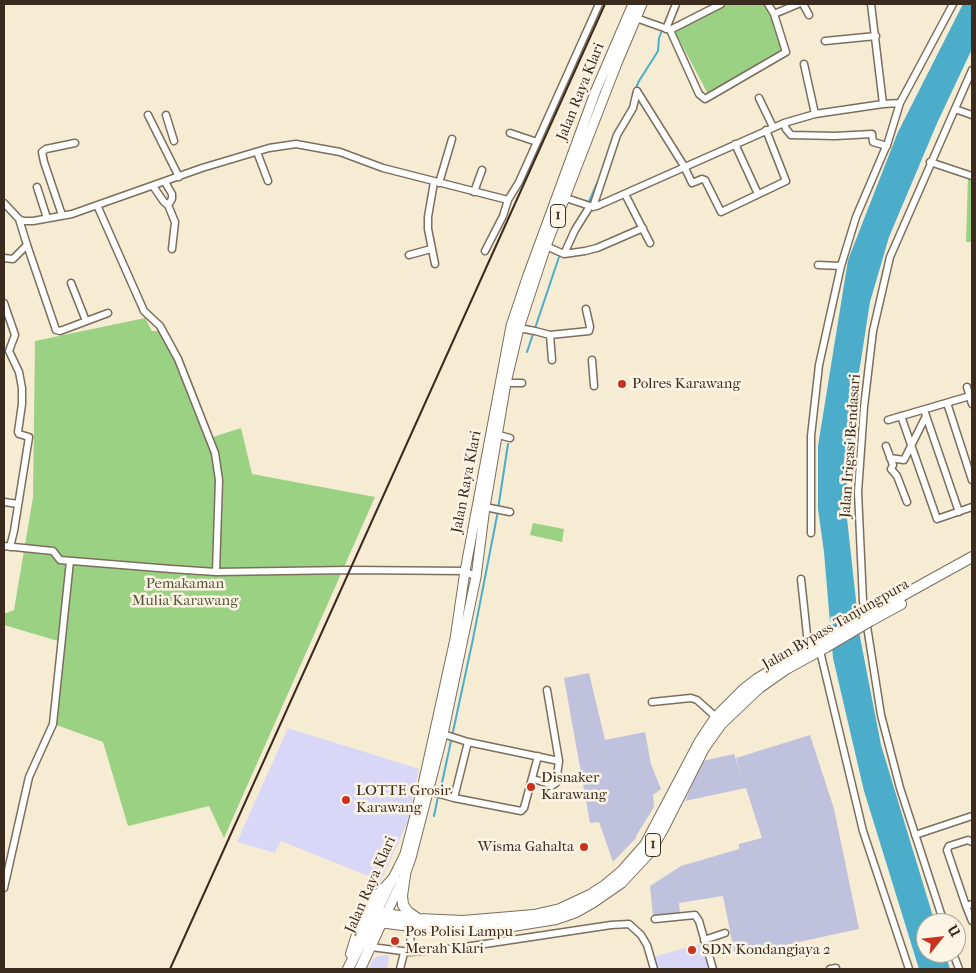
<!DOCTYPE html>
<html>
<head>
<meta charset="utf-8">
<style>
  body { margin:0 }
  #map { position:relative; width:976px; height:973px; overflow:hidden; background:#f6ebd3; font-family:"IM FELL French Canon",serif }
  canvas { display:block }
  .frame { position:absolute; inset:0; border:5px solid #3b2a1e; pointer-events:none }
  .north { position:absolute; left:916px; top:913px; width:50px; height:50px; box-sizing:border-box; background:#fcf5e5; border:1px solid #afa495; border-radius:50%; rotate:61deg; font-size:14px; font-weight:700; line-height:20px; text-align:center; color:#3b2a1e }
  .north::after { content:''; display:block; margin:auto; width:18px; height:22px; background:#c8321e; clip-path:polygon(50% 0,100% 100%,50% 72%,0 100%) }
</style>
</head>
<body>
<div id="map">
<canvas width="976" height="973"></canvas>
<div class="frame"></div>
<div class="north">U</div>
</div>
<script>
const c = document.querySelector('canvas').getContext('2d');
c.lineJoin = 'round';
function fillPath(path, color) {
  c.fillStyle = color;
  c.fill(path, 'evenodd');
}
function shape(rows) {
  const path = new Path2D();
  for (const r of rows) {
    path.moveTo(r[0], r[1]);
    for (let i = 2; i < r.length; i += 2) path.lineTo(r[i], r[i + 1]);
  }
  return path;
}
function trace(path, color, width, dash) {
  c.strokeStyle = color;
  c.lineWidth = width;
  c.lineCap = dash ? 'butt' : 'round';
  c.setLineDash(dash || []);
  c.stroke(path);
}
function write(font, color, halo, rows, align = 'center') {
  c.font = font + ' "IM FELL French Canon",serif';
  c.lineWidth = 5;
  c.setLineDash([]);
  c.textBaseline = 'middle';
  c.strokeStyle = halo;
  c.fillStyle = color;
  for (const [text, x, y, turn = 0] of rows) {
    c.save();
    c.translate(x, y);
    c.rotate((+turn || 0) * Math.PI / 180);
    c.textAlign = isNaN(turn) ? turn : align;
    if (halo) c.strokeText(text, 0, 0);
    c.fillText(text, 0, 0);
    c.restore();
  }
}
const built = shape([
  [288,728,419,769,408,821,381,881,281,841,275,853,237,842],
  [704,943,712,969,656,969,653,957],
  [387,955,389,956,387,969,368,969,373,959,378,956]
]);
const industrial = shape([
  [589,673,605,740,645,732,651,764,661,789,653,795,654,807,636,836,636,838,613,862,599,822,590,823,564,678],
  [810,735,834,809,859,929,735,956,723,896,679,903,680,913,653,916,650,886,681,866,739,849,739,844,762,838,746,788,685,801,702,761,734,754,742,777,736,758]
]);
const green = shape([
  [724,4,768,4,787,50,708,94,674,30],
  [968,176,972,176,972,242,966,242],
  [145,318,152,331,167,331,190,377,213,437,241,428,252,474,375,497,224,838,209,806,128,826,103,742,51,723,58,641,4,625,4,614,14,610,33,497,35,341],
  [533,523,564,529,562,542,530,535]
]);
const water = shape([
  [963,4,972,4,972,49,938,121,889,237,870,302,858,379,845,500,860,637,881,745,935,923,926,923,926,953,945,953,950,969,919,969,864,791,833,658,824,552,818,509,818,446,848,260,898,132]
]);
const stream = shape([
  [634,92,639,81,658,51,659,38,669,13],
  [588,204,598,181],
  [527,352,560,254],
  [440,792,473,639,497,516,508,444],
  [434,816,438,797]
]);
const minor = shape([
  [803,4,809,15],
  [871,4,883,104],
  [774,14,798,4],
  [636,18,670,30,721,4],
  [666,29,676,4],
  [670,30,699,94,705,99,786,52,774,14,768,4],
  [825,41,876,36],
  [804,64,815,114],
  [759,98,773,127],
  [955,109,972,115],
  [148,115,179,177],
  [166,115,174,141],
  [784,123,786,129,791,135,835,136,872,134,873,142,887,146],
  [510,133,537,142],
  [735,144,758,194],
  [257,152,268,181],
  [930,162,972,176],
  [165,182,172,194,172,199,168,205],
  [434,182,428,217,428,229,435,264],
  [439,183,452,139],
  [153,186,164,202,168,205,175,222,172,249],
  [37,187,47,218],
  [474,192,482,170],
  [625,194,650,243],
  [563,197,593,207,597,206,784,123,815,114,883,104,900,103],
  [4,203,19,219,23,221,33,221,72,214,202,168,269,148,296,144,340,152,383,168,508,200,519,182,599,4],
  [97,205,144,311,160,326,178,359,215,453,219,480,216,572],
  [593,207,617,135,633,108,637,91,684,166,692,183,702,179,705,180,721,212,786,181,766,130],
  [62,215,44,162,42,152,46,149,75,143],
  [27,245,56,330,60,331,108,313],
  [546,246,564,254,585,251,597,248,643,228],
  [485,251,503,216,508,200],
  [564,254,575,230,590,206],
  [409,255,431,249],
  [4,258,13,259,27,245,19,219],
  [818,265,841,266],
  [71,283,86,321],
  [4,303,15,335,9,351,19,372,22,388,22,404,18,432,19,434,29,437,14,531,10,547],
  [519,328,535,331,550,335,589,331,590,327,586,309],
  [550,335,552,360],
  [592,360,594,386],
  [503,383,522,383],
  [967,387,972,404],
  [947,403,972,480],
  [924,410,959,512],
  [901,416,937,519,972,507],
  [888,420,970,396],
  [495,434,510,438],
  [886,446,893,465,891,469,897,476,907,502],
  [890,458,904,460,926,416],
  [4,502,18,504],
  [485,507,510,512],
  [811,533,811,436,819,365,841,266,856,217,888,142,900,103,953,4],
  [4,546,53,551,60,560,171,569,216,572,349,570,465,571,476,577],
  [801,579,807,635,812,646],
  [820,651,863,831,909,969],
  [652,702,691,698,697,700,716,717],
  [443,734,468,742,559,761],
  [533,779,553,785,556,783,559,761,547,690],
  [425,790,454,798,521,811,524,808,538,756],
  [454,798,468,742],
  [915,835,972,816],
  [4,888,29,777,53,724,70,561],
  [972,904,966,906,972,921],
  [966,906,947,850,949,846,968,840,972,842],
  [655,919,695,915,699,921,713,969],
  [944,923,900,788,881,715,863,601,858,492,864,407,873,331,890,257,972,70],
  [704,940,725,933],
  [371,947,410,952,458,948,611,925,629,924,641,935,647,945,654,969],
  [410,952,411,926],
  [953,953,959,969],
  [400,969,404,953],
  [830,969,836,968]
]);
const major = shape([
  [377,911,405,854,422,789,455,639,465,571,511,326,527,278,596,90,633,4],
  [386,914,405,875,411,858,443,734,476,577,485,507,506,383,519,328,546,246,617,63,642,4]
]);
const highway = shape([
  [869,614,972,557],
  [870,621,901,604],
  [405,875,402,896,403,905,408,912,418,919],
  [373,920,387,923,411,926,459,929,500,928,556,919,576,912,592,903,621,883,649,853,663,829,704,748,721,724,759,688,786,669,826,647],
  [351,954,359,928,365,913,374,899,394,878],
  [348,969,377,911,386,914,419,919,463,921,534,915,560,909,590,895,604,886,622,871,645,845,700,741,716,717,743,690,757,679,824,639],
  [360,969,384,917]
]);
const rail = shape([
  [170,969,605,4]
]);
const highwayBridge = shape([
  [824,639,869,614],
  [826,647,870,621]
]);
const markers = [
  [622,384,5,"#c8321e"],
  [531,787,5,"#c8321e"],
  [346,800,5,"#c8321e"],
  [584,847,5,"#c8321e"],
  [395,941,5,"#c8321e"],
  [692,950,5,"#c8321e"]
];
const shields = [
  [558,216,15],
  [653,845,15]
];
const shieldNames = [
  ["1",558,216],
  ["1",653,845]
];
const streetNames = [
  ["Jalan Raya Klari",581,92,-68],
  ["Jalan Irigasi Bendasari",851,446,-86],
  ["Jalan Raya Klari",467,482,-79],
  ["Jalan Bypass Tanjungpura",836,625,-30],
  ["Jalan Raya Klari",371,885,-66]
];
const poiNames = [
  ["Polres Karawang",632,384],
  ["Disnaker",541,778],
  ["Karawang",541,795],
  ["LOTTE Grosir",356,791],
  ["Karawang",356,808],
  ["Wisma Gahalta",574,847,"right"],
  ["Pos Polisi Lampu",405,932],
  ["Merah Klari",405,949],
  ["SDN Kondangjaya 2",702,950]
];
const parkNames = [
  ["Pemakaman",185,584],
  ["Mulia Karawang",185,601]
];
fillPath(built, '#d9d7f8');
fillPath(industrial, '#c0c2dd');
fillPath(green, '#9bd183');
fillPath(water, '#4badca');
trace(stream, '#4badca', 2);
trace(minor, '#7c6e5d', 9);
trace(major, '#7c6e5d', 11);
trace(highway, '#7c6e5d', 12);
trace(minor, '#fff', 6);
trace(major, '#fff', 9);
trace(highway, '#fff', 10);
trace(rail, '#3b2a1e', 2);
trace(highwayBridge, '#7c6e5d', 12, []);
trace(highwayBridge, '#fff', 10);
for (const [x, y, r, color] of markers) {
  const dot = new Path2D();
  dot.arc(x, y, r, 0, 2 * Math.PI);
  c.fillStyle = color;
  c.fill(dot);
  trace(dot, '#fcf5e5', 2);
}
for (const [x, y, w] of shields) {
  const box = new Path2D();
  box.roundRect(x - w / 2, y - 11.5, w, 23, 4);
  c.fillStyle = '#fcf5e5';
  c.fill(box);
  trace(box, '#3b2a1e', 1);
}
write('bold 14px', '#3b2a1e', null, shieldNames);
write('15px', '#3b2a1e', '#fcf5e5', streetNames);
write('15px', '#3b2a1e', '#fcf5e5', poiNames, 'left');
write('15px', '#535437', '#fcf5e5', parkNames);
</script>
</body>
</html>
